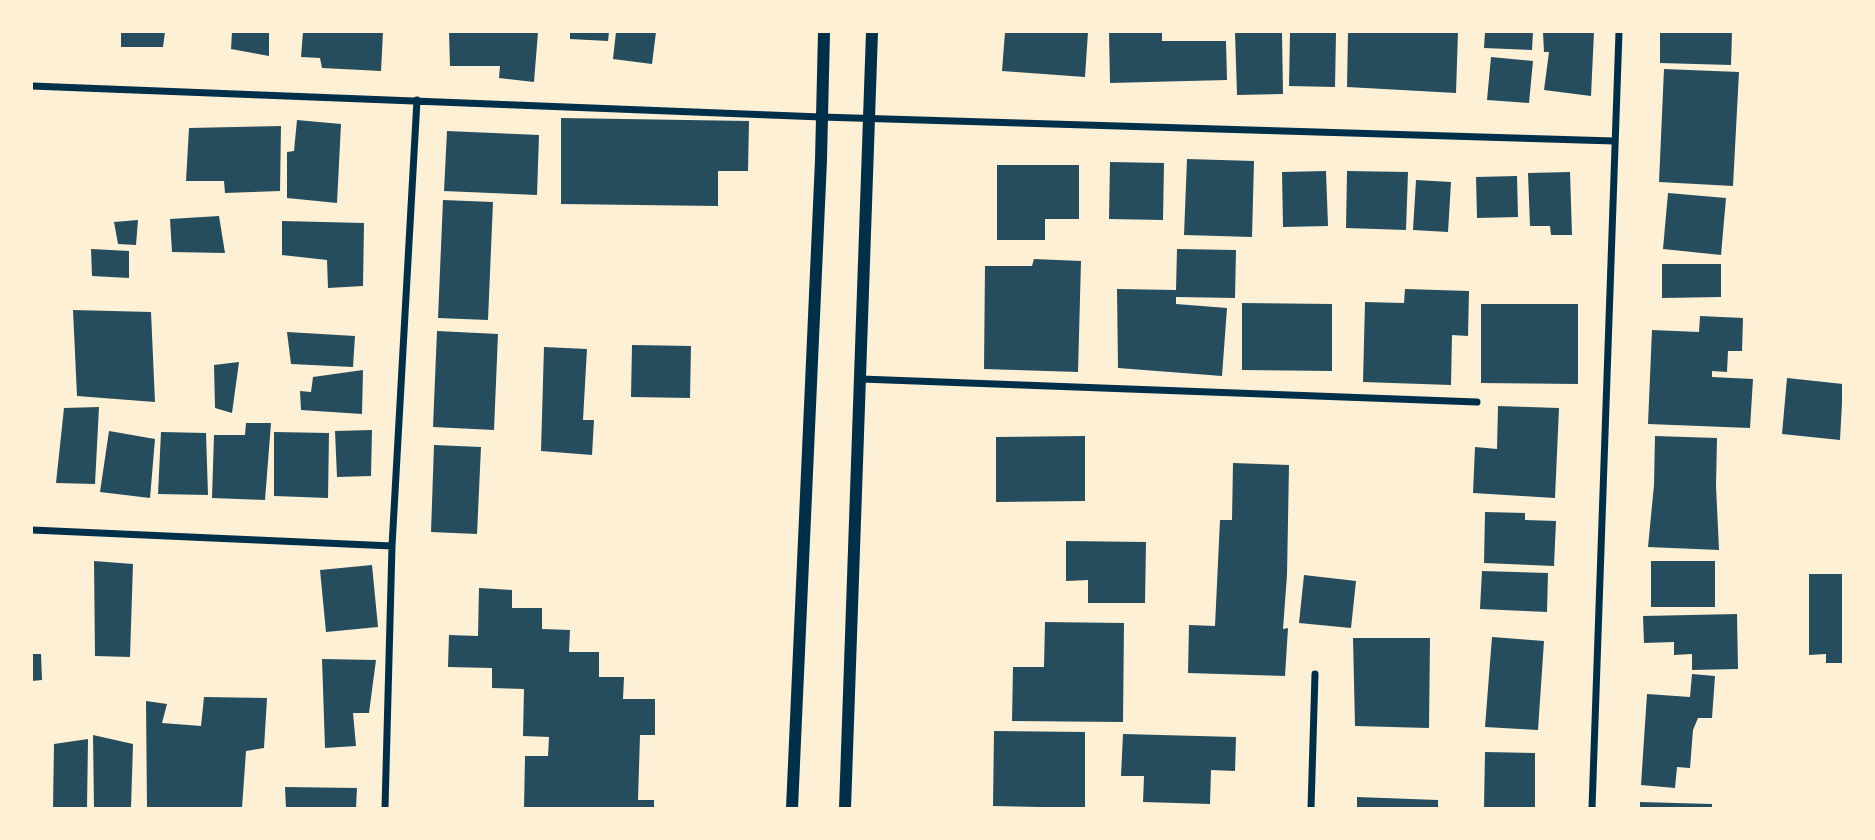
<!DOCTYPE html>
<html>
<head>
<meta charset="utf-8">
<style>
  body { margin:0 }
  #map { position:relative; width:1875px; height:840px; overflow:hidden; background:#fdf0d5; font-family:Roboto,sans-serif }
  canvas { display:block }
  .frame { position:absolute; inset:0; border:33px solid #fdf0d5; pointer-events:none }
</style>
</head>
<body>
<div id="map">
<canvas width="1875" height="840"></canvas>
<div class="frame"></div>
</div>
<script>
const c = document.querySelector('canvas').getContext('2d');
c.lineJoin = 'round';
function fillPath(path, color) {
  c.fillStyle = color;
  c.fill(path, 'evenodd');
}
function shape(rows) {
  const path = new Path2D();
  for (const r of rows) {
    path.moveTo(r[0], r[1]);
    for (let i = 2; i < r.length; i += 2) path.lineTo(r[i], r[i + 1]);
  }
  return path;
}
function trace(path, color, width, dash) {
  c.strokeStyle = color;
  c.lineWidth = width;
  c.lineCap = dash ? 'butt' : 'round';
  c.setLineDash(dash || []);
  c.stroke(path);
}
const building = shape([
  [121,32,165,32,163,47,121,47],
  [232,32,269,32,269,56,231,49],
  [303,32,383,32,381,71,322,68,320,58,301,57],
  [449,32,538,32,534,82,499,78,500,66,450,66],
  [570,32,609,32,608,41,570,39],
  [616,32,656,32,652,64,613,59],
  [1005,32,1088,32,1085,77,1002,71],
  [1109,32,1162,32,1162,41,1226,41,1227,80,1110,83],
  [1235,32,1282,32,1283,94,1237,95],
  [1290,32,1336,32,1335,87,1289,86],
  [1348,32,1458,32,1456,93,1347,87],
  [1485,32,1533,32,1532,50,1484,48],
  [1543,32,1594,32,1591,96,1544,90,1549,52,1544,52],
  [1660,32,1732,32,1731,65,1660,63],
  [1491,57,1533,61,1529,103,1487,100],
  [1664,69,1739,72,1733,186,1659,182],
  [561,118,749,121,748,171,718,171,718,206,561,204],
  [297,120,341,124,337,203,287,198,287,152,294,151],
  [281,126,280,191,225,193,224,181,186,181,189,128],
  [447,131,539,135,537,195,444,191],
  [1187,159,1254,161,1252,237,1184,235],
  [1110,162,1164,163,1163,220,1109,219],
  [997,165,1079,165,1079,219,1045,219,1045,240,997,240],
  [1326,171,1328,226,1283,227,1282,172],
  [1347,171,1408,172,1406,230,1346,228],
  [1570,172,1572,235,1551,235,1550,226,1530,226,1528,173],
  [1517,176,1518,217,1477,218,1476,177],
  [1416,180,1451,182,1448,232,1413,230],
  [1668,193,1726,198,1721,255,1663,249],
  [443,200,493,202,488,320,438,318],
  [219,216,225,253,172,252,170,219],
  [138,220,136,245,118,244,114,222],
  [282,221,364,223,363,286,328,288,327,260,282,255],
  [91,249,129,251,129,278,92,276],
  [1177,249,1236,250,1235,298,1176,297,1176,304,1227,308,1222,376,1118,368,1117,289,1176,290],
  [1034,259,1081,261,1078,372,984,369,985,266,1032,266],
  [1662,264,1721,264,1721,297,1662,298],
  [1405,289,1469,291,1468,336,1452,335,1451,385,1363,382,1365,302,1404,303],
  [1242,303,1332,304,1332,371,1242,370],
  [1481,304,1578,304,1578,384,1481,383],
  [73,310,151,312,155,402,77,396],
  [1700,316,1743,318,1742,351,1728,351,1727,372,1712,371,1712,377,1753,379,1750,428,1648,424,1652,330,1699,332],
  [437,331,498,334,494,430,433,427],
  [287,332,355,336,353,367,291,364],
  [632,345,691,346,690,398,631,397],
  [544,347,587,349,583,420,594,420,592,455,541,451],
  [239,362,232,413,215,408,214,365],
  [363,370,362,414,301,410,300,391,311,392,313,377],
  [1787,378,1843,384,1840,440,1782,434],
  [1498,406,1559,408,1555,498,1473,493,1475,447,1497,449],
  [99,407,95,484,56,483,64,408],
  [246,423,271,423,265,500,212,498,214,435,245,435],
  [372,430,371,476,337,477,335,431],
  [109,431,155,439,150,498,100,492],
  [161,432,206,433,208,495,158,494],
  [274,432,329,433,328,498,274,496],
  [1085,436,1085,501,996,502,996,437],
  [1655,436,1717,438,1716,486,1719,550,1648,547,1654,485],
  [434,445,481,447,477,534,431,532],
  [1233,463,1289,465,1287,575,1283,629,1288,628,1285,676,1188,673,1189,625,1215,626,1220,520,1232,520],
  [1485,512,1525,513,1525,520,1556,521,1554,566,1484,563],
  [1066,541,1146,542,1145,603,1088,603,1088,580,1066,581],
  [94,561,133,564,130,657,95,656],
  [1651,561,1715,561,1715,607,1651,607],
  [372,565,378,627,326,632,320,570],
  [1482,571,1548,573,1547,612,1480,609],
  [1809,574,1843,574,1843,663,1826,663,1826,654,1809,655],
  [1304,575,1356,581,1351,628,1299,623],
  [479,588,512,590,512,608,542,608,542,629,570,630,569,652,599,652,599,677,624,677,623,699,655,699,655,735,640,735,638,800,654,800,654,808,524,808,525,756,548,756,549,737,523,736,524,689,492,688,492,668,448,667,449,635,478,636],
  [1737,614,1738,669,1692,670,1692,654,1674,655,1674,642,1644,643,1643,616],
  [1045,622,1124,623,1123,722,1012,721,1013,667,1044,667],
  [1492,637,1544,641,1538,730,1485,727],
  [1353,638,1430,638,1429,728,1355,726],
  [32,654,41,654,42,680,32,681],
  [322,659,376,660,369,713,353,713,356,746,325,748],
  [1692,674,1715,676,1712,718,1698,718,1693,730,1690,768,1677,767,1675,788,1641,785,1647,694,1690,697],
  [204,697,267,698,264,748,246,751,242,808,147,808,146,701,167,704,162,723,201,726],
  [994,731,1085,732,1085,808,993,806],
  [1123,734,1236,737,1235,771,1211,770,1210,804,1143,802,1144,776,1121,776],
  [93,735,133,744,131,808,94,808],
  [88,739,87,808,53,808,54,744],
  [1485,752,1535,753,1535,808,1484,808],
  [285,787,357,788,356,808,286,808],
  [1357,797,1438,800,1438,808,1357,808],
  [1640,802,1712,804,1712,808,1640,808]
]);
const minor = shape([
  [32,86,821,117,1614,141],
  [861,379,1477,402],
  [32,530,392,546],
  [385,808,392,546,417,100],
  [1311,808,1315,674],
  [1592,808,1619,32]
]);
const tertiary = shape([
  [792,808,821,160,824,32],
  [845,808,872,32]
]);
fillPath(building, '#264d5e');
trace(minor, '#003049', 7);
trace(tertiary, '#003049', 12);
</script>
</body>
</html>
